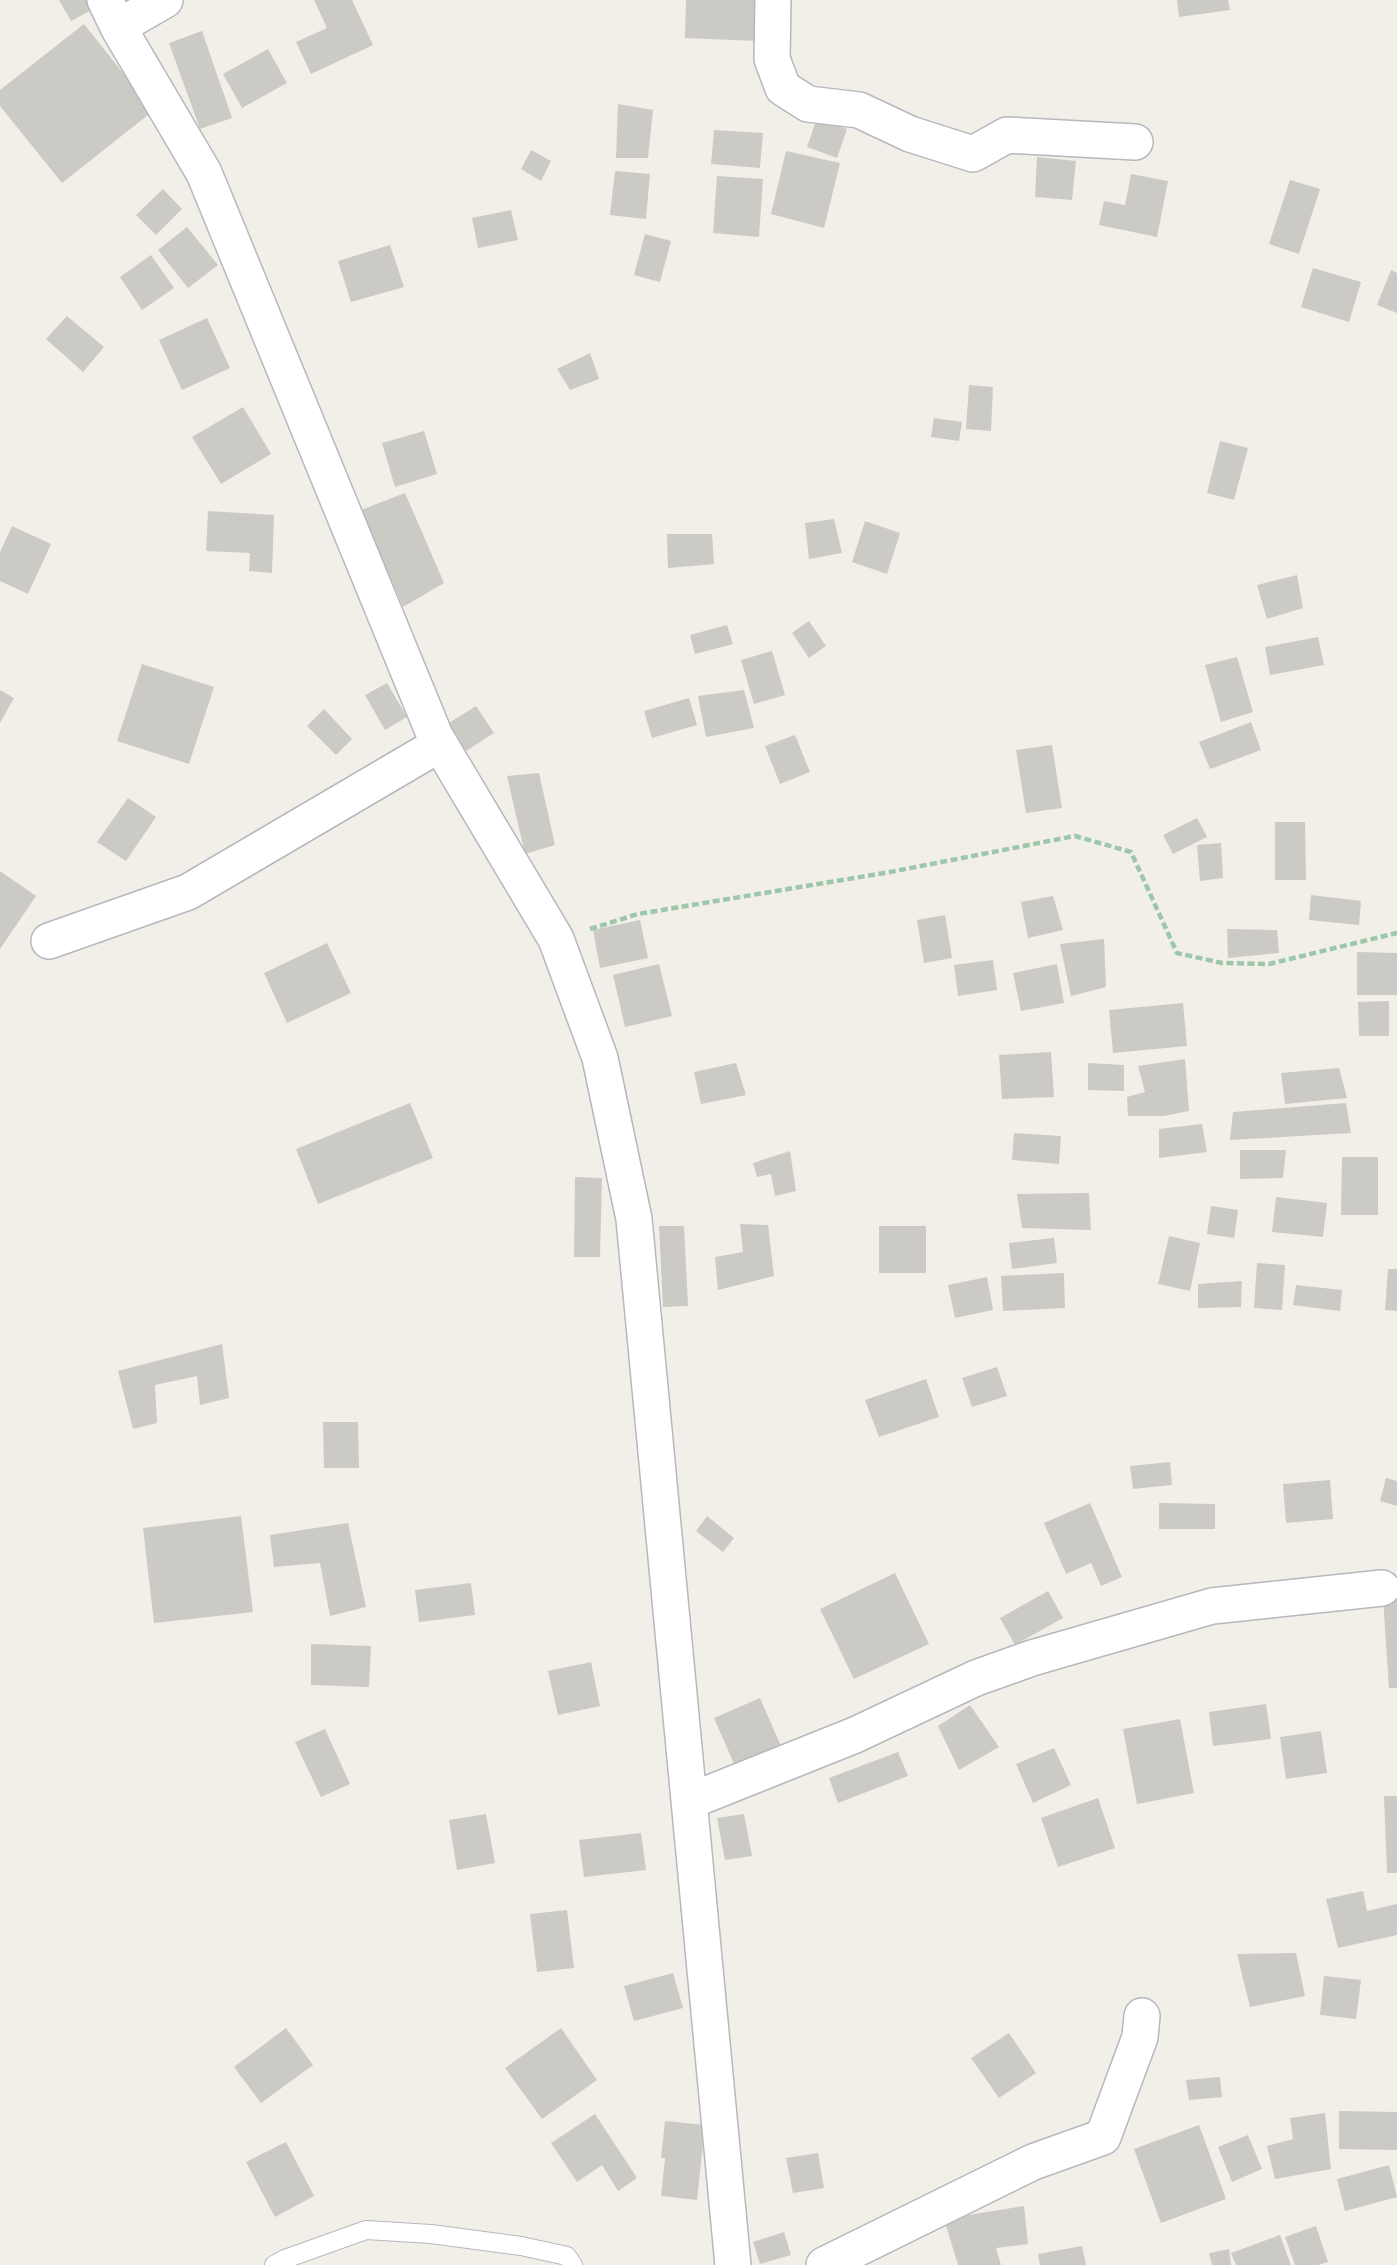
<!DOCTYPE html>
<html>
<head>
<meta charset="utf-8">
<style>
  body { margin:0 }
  canvas { display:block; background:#f1efe8 }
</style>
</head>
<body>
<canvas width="1397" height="2265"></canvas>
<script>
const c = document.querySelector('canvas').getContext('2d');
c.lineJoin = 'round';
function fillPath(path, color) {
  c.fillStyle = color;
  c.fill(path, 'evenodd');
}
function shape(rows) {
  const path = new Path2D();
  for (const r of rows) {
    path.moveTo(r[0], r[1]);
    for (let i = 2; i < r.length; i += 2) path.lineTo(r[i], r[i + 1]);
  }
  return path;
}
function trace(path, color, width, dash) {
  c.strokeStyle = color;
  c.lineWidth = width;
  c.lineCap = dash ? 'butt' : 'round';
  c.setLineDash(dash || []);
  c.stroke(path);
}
const building = shape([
  [59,0,90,0,95,8,71,21],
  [314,0,352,0,373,45,311,74,296,42,327,28],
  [686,0,759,0,758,41,685,38],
  [1177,0,1228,0,1230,10,1179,17],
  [84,24,153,111,62,183,0,106,0,90],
  [202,31,232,118,200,129,169,43],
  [268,49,287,83,242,108,223,74],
  [618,104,653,110,648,158,616,158],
  [817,118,847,129,837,158,807,147],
  [714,130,763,133,760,168,711,164],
  [531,150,551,161,541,181,521,169],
  [786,151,840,163,824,228,771,214],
  [1037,157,1076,161,1072,200,1035,197],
  [615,171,650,174,646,219,610,215],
  [1131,174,1168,181,1157,237,1099,225,1104,201,1125,205],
  [717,176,763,179,759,237,713,233],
  [1290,180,1320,189,1299,254,1269,244],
  [163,189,182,209,156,235,136,215],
  [511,210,518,240,478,248,472,218],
  [187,227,218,265,188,288,158,250],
  [645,234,671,241,660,282,634,275],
  [390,245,404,287,351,302,338,261],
  [151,255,174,288,142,310,120,277],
  [1313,268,1361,282,1349,322,1301,307],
  [1391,270,1397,273,1397,313,1377,305],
  [67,316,104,347,83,372,46,339],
  [207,318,230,368,182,390,159,340],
  [590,353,599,379,570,390,557,369],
  [969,385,993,387,991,431,966,429],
  [243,407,271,454,221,484,192,437],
  [934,418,962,422,959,441,931,437],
  [424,431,437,474,395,487,382,443],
  [1220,441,1248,448,1234,500,1207,493],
  [405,493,444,583,403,607,361,510],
  [208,511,274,515,272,573,249,571,250,553,206,551],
  [834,519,842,553,809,559,805,523],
  [865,521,900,533,887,574,852,562],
  [12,526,51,544,28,594,0,581,0,552],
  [667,534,712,534,714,564,668,568],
  [1297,575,1303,608,1267,619,1257,585],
  [809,621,826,646,809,658,792,633],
  [727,625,733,644,695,654,690,635],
  [1318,637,1324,665,1270,675,1265,647],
  [772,651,785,695,754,704,741,660],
  [1237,657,1253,712,1221,722,1205,665],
  [142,664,214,687,189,764,117,741],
  [387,683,407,717,385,730,365,695],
  [0,690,14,698,0,723],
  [744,690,754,728,706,737,698,696],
  [689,698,697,725,652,738,644,711],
  [476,706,494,733,466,751,449,723],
  [324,709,352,739,336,755,307,726],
  [1251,722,1261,750,1210,769,1199,742],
  [795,735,810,772,780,784,765,746],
  [1052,745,1062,808,1026,813,1016,750],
  [539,773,555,845,525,854,507,776],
  [128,798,156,817,126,861,97,842],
  [1197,818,1207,837,1173,854,1163,835],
  [1275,822,1305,822,1306,880,1275,880],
  [1221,843,1223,878,1200,881,1197,845],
  [0,871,36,896,0,949],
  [1311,895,1361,901,1359,925,1309,920],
  [1053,896,1063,930,1028,938,1021,902],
  [945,915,952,958,924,963,917,920],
  [640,920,648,958,600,968,593,930],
  [1227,929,1277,930,1279,953,1228,958],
  [1104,939,1106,987,1071,996,1060,944],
  [327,943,351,993,287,1023,264,973],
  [1357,952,1397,953,1397,995,1357,995],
  [993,960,997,990,958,996,954,965],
  [659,964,672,1016,625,1027,613,975],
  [1057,964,1064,1003,1021,1011,1013,973],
  [1389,1001,1389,1036,1359,1036,1358,1002],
  [1183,1003,1187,1046,1113,1053,1109,1010],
  [1051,1052,1054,1097,1002,1099,999,1055],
  [1185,1059,1189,1111,1164,1116,1128,1116,1127,1097,1145,1092,1138,1066],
  [736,1063,746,1095,701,1104,694,1072],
  [1088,1063,1124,1065,1124,1091,1088,1090],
  [1339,1068,1347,1098,1285,1104,1281,1073],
  [410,1103,433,1158,318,1204,296,1149],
  [1346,1103,1351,1133,1230,1140,1233,1112],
  [1202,1124,1207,1152,1159,1158,1159,1129],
  [1014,1133,1061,1136,1059,1164,1012,1160],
  [1240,1150,1286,1150,1283,1178,1240,1179],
  [790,1151,796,1191,775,1196,771,1174,757,1177,753,1163],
  [1342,1157,1378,1157,1378,1215,1341,1215],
  [575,1177,602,1178,600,1257,574,1257],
  [1089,1193,1091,1230,1022,1228,1017,1194],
  [1276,1197,1327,1203,1323,1237,1272,1232],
  [1211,1206,1238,1210,1234,1238,1207,1234],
  [740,1224,768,1225,774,1276,718,1290,715,1257,743,1252],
  [659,1226,684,1226,688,1306,663,1307],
  [879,1226,926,1226,926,1273,879,1273],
  [1169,1236,1200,1243,1190,1291,1158,1284],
  [1054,1238,1057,1263,1012,1269,1009,1243],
  [1257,1263,1285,1265,1282,1310,1254,1308],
  [1388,1269,1397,1269,1397,1311,1385,1310],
  [1064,1273,1065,1308,1003,1311,1001,1276],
  [987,1277,993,1310,955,1318,948,1285],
  [1242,1281,1241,1307,1198,1308,1198,1284],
  [1296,1285,1342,1290,1340,1311,1293,1305],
  [222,1344,229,1398,200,1405,197,1376,155,1385,157,1423,133,1429,118,1371],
  [997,1367,1007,1396,972,1407,962,1378],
  [926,1379,939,1417,879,1437,865,1400],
  [323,1422,358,1422,359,1468,324,1468],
  [1170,1462,1172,1485,1133,1489,1130,1466],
  [1386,1478,1397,1481,1397,1506,1380,1501],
  [1330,1480,1333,1519,1286,1523,1283,1484],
  [1090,1503,1122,1577,1101,1586,1091,1563,1066,1574,1044,1523],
  [1159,1503,1215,1504,1215,1529,1159,1529],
  [241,1516,253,1612,154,1623,143,1528],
  [707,1516,734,1538,723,1552,696,1531],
  [348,1523,366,1607,330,1616,320,1563,274,1567,270,1535],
  [895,1573,929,1644,854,1679,820,1609],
  [471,1583,475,1615,419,1622,415,1590],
  [1048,1591,1063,1618,1015,1645,1000,1618],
  [1397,1597,1397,1688,1389,1688,1383,1598],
  [311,1644,371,1646,369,1687,311,1685],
  [591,1662,600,1706,558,1715,548,1671],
  [760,1698,784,1753,738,1773,714,1718],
  [1266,1704,1271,1739,1213,1746,1209,1712],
  [970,1705,999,1747,959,1770,938,1726],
  [1180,1719,1194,1793,1137,1804,1123,1729],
  [325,1729,350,1784,321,1797,295,1742],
  [1321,1731,1327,1773,1286,1779,1280,1737],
  [1054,1748,1071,1785,1033,1803,1016,1764],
  [898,1752,908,1776,838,1803,829,1778],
  [1384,1796,1397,1796,1397,1873,1387,1873],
  [1098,1798,1115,1848,1058,1867,1041,1818],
  [486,1814,495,1863,457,1870,449,1820],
  [744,1814,752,1856,725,1860,717,1818],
  [641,1833,646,1870,584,1877,579,1840],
  [1363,1891,1367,1911,1397,1904,1397,1935,1338,1948,1326,1899],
  [567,1910,574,1968,537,1972,530,1914],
  [1296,1953,1305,1996,1250,2007,1237,1954],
  [673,1973,683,2008,634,2021,624,1986],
  [1324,1976,1361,1980,1356,2019,1320,2015],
  [286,2028,313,2065,261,2103,234,2067],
  [561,2028,597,2080,542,2119,505,2068],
  [1009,2033,1036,2073,999,2098,971,2058],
  [1220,2077,1222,2097,1189,2100,1186,2080],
  [1339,2111,1397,2112,1397,2150,1339,2149],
  [1325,2113,1331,2169,1275,2179,1267,2146,1293,2139,1290,2118],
  [595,2114,637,2178,618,2191,602,2165,577,2182,551,2143],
  [665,2121,705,2125,697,2200,661,2196,665,2158,661,2158],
  [1199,2125,1226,2199,1161,2223,1134,2149],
  [1248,2135,1262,2169,1232,2182,1218,2147],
  [286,2142,314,2196,275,2217,246,2162],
  [818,2153,824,2188,793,2193,786,2158],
  [1389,2165,1397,2197,1345,2211,1337,2179],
  [1024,2206,1028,2244,996,2248,1001,2265,958,2265,944,2219],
  [1316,2226,1328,2262,1318,2265,1295,2265,1285,2237],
  [784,2232,791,2255,760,2264,753,2242],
  [1280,2235,1291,2265,1236,2265,1231,2253],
  [1082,2246,1086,2265,1040,2265,1038,2254],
  [1229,2249,1231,2265,1212,2265,1209,2253]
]);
const path = shape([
  [590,929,638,914,890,872,1075,836,1131,852,1177,953,1222,963,1269,964,1397,933]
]);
const service = shape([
  [274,2265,285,2259,366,2230,431,2234,521,2246,567,2256,573,2265]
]);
const minor = shape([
  [105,0,118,27,204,173,435,736,556,939,600,1058,634,1219,733,2265],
  [773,0,772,59,783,88,808,104,859,110,910,134,973,154,1007,135,1135,142],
  [118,27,165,0],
  [49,941,188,892,440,744],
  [690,1801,855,1735,976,1678,1032,1658,1212,1606,1382,1588],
  [824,2265,1033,2162,1103,2137,1140,2037,1142,2016]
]);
fillPath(building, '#cccac5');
trace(service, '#b5b8bc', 20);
trace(minor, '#b5b8bc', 38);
trace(path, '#9cc7a9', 4.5, [7, 3.5]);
trace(service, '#fff', 18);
trace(minor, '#fff', 35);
</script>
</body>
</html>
